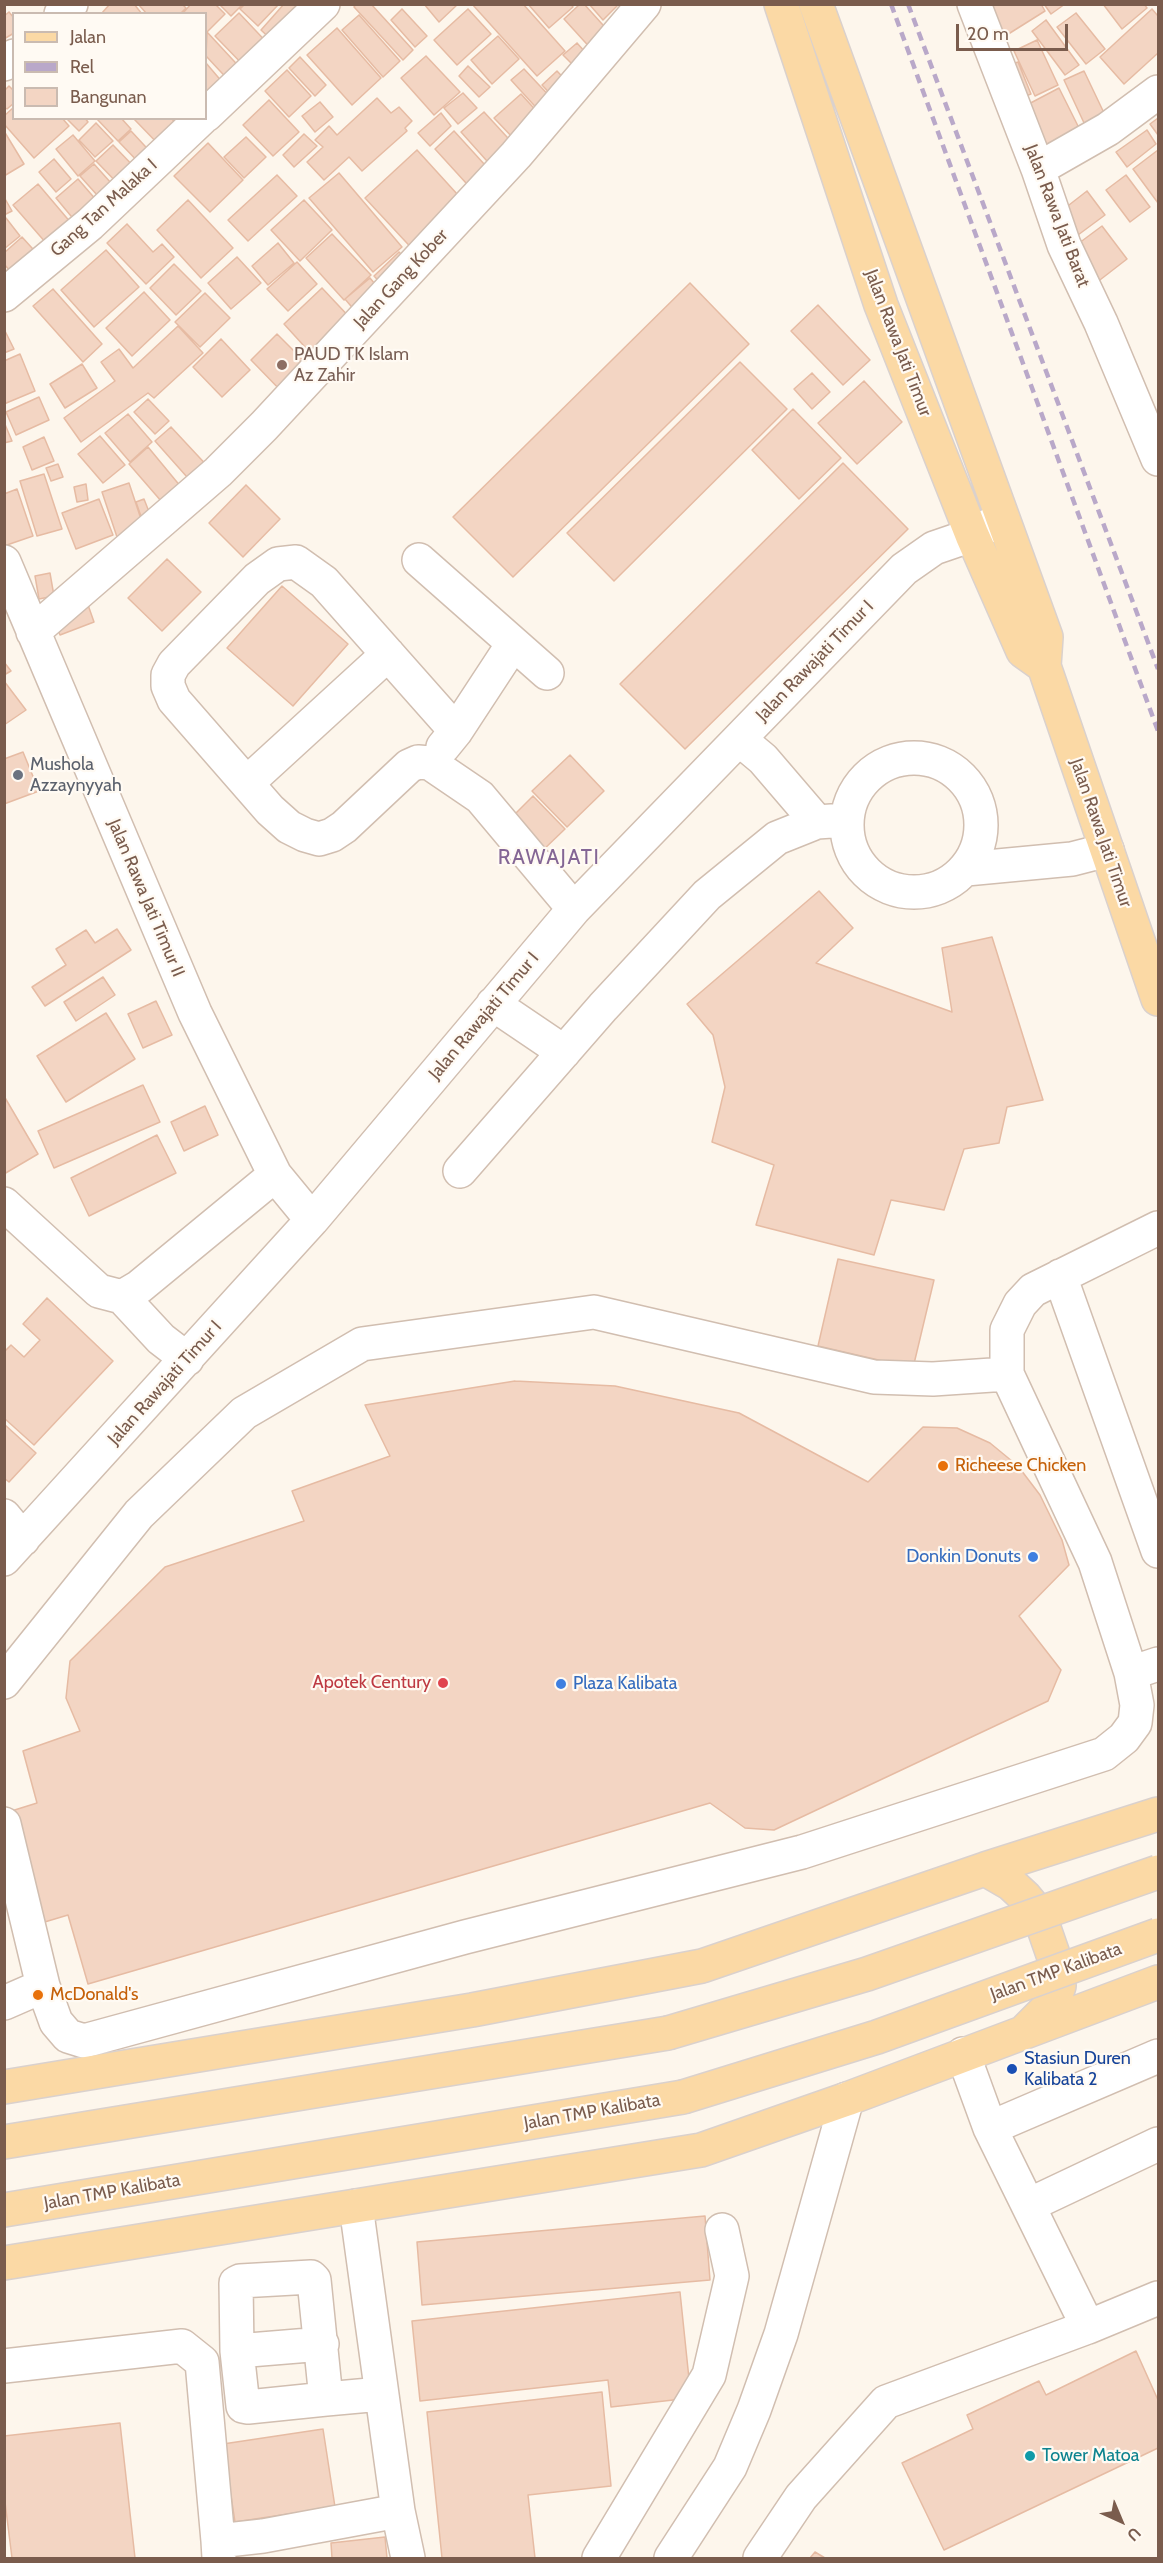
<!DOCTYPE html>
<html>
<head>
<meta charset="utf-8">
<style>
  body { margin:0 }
  #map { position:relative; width:1163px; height:2563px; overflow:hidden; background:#fdf6ec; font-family:Cabin,sans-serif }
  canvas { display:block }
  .frame { position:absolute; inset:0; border:6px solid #7a5c4d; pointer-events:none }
  .legend { position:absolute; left:12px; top:12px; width:195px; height:108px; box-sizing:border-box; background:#fffaf3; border:2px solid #cabbb1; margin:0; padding:8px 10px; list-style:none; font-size:18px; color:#7a5c4d }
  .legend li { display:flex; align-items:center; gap:12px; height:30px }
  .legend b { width:30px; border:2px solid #cabbb1 }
  .north { position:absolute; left:1091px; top:2491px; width:60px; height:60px; -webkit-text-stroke:4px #fffaf3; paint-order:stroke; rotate:136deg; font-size:16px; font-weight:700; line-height:24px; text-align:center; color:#7a5c4d }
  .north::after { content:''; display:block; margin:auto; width:21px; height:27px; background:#7a5c4d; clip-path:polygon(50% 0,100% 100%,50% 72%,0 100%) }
  .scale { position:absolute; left:956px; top:24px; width:112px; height:27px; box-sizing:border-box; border:3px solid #7a5c4d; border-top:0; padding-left:8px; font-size:18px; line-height:21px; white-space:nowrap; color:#7a5c4d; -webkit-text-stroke:4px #fffaf3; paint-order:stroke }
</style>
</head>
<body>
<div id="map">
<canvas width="1163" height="2563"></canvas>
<div class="frame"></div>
<ul class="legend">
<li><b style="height:8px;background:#fbd9a5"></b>Jalan</li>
<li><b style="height:8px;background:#b9a8c9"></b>Rel</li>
<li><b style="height:16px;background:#f3d5c3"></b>Bangunan</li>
</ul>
<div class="north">U</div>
<div class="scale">20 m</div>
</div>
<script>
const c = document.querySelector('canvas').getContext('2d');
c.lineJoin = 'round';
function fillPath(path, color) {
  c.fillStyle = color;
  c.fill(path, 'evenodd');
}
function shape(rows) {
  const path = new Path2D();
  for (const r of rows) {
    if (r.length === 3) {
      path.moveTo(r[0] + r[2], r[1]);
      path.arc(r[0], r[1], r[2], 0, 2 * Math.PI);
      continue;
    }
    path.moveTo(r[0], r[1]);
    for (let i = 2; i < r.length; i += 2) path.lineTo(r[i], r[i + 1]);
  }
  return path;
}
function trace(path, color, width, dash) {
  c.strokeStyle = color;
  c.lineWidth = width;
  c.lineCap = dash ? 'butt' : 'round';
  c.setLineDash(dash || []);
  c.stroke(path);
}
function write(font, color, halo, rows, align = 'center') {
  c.font = font + ' Cabin,sans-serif';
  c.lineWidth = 4.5;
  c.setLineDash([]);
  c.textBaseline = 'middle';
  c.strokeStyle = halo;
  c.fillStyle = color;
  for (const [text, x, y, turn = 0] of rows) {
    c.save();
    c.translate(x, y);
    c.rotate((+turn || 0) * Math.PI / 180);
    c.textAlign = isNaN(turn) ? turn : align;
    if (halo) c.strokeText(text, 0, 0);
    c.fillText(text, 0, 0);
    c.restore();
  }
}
const building = shape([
  [110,4,134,4,142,14,101,14,110,4],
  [138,4,182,4,186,8,180,14,147,14,138,4],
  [191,4,215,4,225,14,206,33,206,14,183,13,191,4],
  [219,4,243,4,231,16,219,4],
  [245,4,279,4,258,26,240,9,245,4],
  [284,4,315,4,278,46,261,30,284,4],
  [356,4,371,4,413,50,403,60,354,7,356,4],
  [424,4,458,4,439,22,424,4],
  [472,4,523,4,565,51,537,76,472,4],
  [528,4,571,4,573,7,549,28,528,4],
  [580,4,584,4,612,35,594,52,564,19,580,4],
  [589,4,619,4,603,20,589,4],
  [994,4,1041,4,1045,11,1002,38,985,10,994,4],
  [1044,4,1065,4,1051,14,1044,4],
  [1103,4,1144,4,1147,8,1122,29,1103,4],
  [402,9,427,36,415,47,391,20,402,9],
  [468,9,491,34,457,65,434,40,468,9],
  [1152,9,1158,16,1158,53,1124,84,1100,57,1152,9],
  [9,12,14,18,14,33,4,39,4,16,9,12],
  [239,13,273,49,250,72,215,36,239,13],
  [1076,13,1105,49,1086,64,1057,27,1076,13],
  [359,15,400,61,383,77,342,30,359,15],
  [1046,20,1079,65,1065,75,1032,31,1046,20],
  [337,28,381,78,352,105,307,55,337,28],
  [207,32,246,74,234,86,206,56,207,32],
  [498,36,519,59,492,84,471,60,498,36],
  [1037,40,1058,85,1035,96,1014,51,1037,40],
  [577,43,594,62,581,73,563,55,577,43],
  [426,56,460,92,434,115,401,78,426,56],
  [300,57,326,85,315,96,289,68,300,57],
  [1018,62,1031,94,1020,98,1007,66,1018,62],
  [206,63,229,90,206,111,206,63],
  [468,66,490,87,479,97,459,76,468,66],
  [524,69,555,102,542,114,511,80,524,69],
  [287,70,311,96,289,117,265,91,287,70],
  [557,71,571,86,556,100,542,85,557,71],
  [1084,71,1105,115,1085,125,1064,80,1084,71],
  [9,86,14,91,14,103,7,109,4,107,4,91,9,86],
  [1059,88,1081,132,1046,150,1023,107,1059,88],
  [463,93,477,108,458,124,444,108,463,93],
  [521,94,541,116,515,140,494,118,521,94],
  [377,98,391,113,399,107,412,121,405,128,407,131,362,171,349,157,324,180,307,162,323,147,315,140,329,126,337,135,377,98],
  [269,100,299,132,273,156,243,125,269,100],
  [320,102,333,117,315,132,302,116,320,102],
  [14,107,14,118,62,118,69,126,34,158,4,124,4,116,14,107],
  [484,112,518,149,495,170,461,132,484,112],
  [441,113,451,126,430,146,418,133,441,113],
  [66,118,85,118,88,122,79,131,66,118],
  [96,118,121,118,131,129,118,141,96,118],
  [133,118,171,118,184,132,165,151,133,118],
  [1158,118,1158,135,1150,124,1158,118],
  [96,123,113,141,95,157,79,140,96,123],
  [1147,130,1156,144,1127,167,1116,152,1147,130],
  [4,131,24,164,4,176,4,131],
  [131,131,157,159,146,170,119,142,131,131],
  [454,131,495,176,476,194,435,149,454,131],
  [304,134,317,146,294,167,283,155,304,134],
  [73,135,95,161,78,176,56,149,73,135],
  [246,137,266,157,244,178,224,157,246,137],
  [208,143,243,180,210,212,174,176,208,143],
  [113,145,141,174,124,190,96,161,113,145],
  [417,150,468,206,418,255,365,198,417,150],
  [1158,150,1158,203,1133,169,1158,150],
  [54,159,71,179,56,192,39,172,54,159],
  [94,164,120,193,106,205,80,176,94,164],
  [339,173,402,247,373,272,309,198,339,173],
  [277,175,297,196,248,241,228,220,277,175],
  [1126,175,1150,207,1130,222,1106,190,1126,175],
  [78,179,104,209,81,228,56,198,78,179],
  [38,184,77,230,53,251,13,205,38,184],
  [1087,191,1105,215,1078,235,1060,212,1087,191],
  [4,197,12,211,4,215,4,197],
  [188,200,233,248,201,278,157,230,188,200],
  [304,200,332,230,300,261,271,230,304,200],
  [6,218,20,236,4,249,4,219,6,218],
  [127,224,153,252,162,244,174,257,146,284,107,243,127,224],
  [1102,226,1127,259,1096,283,1071,249,1102,226],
  [332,234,371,275,344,300,306,258,332,234],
  [22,237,42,259,18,280,4,264,4,253,22,237],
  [278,243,294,263,268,285,252,266,278,243],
  [106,250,139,287,94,327,61,290,106,250],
  [399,252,412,265,387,290,374,276,399,252],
  [237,257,261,283,231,309,208,283,237,257],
  [297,262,317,284,288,311,267,289,297,262],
  [174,264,201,291,176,315,150,288,174,264],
  [370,278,384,295,361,318,345,299,370,278],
  [690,283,749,344,513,577,453,517,690,283],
  [322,288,354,322,315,358,284,324,322,288],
  [53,289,102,344,83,362,33,306,53,289],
  [144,292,170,320,132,356,106,328,144,292],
  [205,293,230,318,200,347,175,322,205,293],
  [818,305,870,360,843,385,791,331,818,305],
  [178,326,203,353,154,398,148,393,81,442,64,418,115,381,101,362,119,349,133,368,178,326],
  [4,329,14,349,4,353,4,329],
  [277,334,313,370,286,396,251,360,277,334],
  [221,339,250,370,222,397,193,367,221,339],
  [20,354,35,391,4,404,4,361,20,354],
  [740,362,787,409,614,581,567,533,740,362],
  [82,364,97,388,65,408,50,384,82,364],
  [812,373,830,392,812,409,794,389,812,373],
  [864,381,902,422,857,464,818,423,864,381],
  [39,397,49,420,16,435,6,412,39,397],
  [148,399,169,421,155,434,134,412,148,399],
  [793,409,841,458,799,499,752,450,793,409],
  [128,414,152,442,130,462,105,433,128,414],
  [4,422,12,441,4,443,4,422],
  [171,427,212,471,195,486,155,441,171,427],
  [100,436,125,465,103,483,78,454,100,436],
  [44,437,54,461,32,470,23,447,44,437],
  [148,447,186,493,168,509,129,464,148,447],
  [843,463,908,529,685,749,620,684,843,463],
  [58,464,63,477,51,481,46,468,58,464],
  [44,474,62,529,37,536,20,481,44,474],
  [129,483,145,531,118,540,102,492,129,483],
  [86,484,88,500,77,502,74,487,86,484],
  [246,485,280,519,243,557,209,523,246,485],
  [17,489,33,536,4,546,4,494,17,489],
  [99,499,113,535,76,549,62,513,99,499],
  [144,499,153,522,144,525,136,502,144,499],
  [167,559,201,592,162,631,128,598,167,559],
  [50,573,54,596,39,599,35,576,50,573],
  [282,586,348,644,293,706,227,648,282,586],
  [87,602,94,622,60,635,52,615,87,602],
  [4,662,11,671,4,675,4,662],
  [4,681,26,710,4,725,4,681],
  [23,752,39,791,4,804,4,759,23,752],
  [570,755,604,791,567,827,532,791,570,755],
  [533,796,565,829,540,853,509,820,533,796],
  [819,891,853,928,816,963,952,1012,942,948,992,937,1043,1100,1007,1107,999,1143,964,1149,944,1210,891,1200,874,1255,756,1225,774,1165,712,1142,725,1087,713,1035,687,1004,819,891],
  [117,929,131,950,45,1006,32,987,66,965,56,949,86,930,95,943,117,929],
  [103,977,115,995,76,1021,64,1002,103,977],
  [156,1001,172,1035,143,1048,128,1014,156,1001],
  [106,1013,135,1059,66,1102,37,1056,106,1013],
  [143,1085,160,1122,54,1168,38,1131,143,1085],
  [4,1096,38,1154,4,1174,4,1096],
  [205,1106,218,1135,184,1151,171,1122,205,1106],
  [157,1135,176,1173,89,1216,71,1178,157,1135],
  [838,1259,934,1280,913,1368,818,1346,838,1259],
  [47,1298,113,1361,34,1445,4,1418,4,1352,11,1345,24,1357,40,1340,23,1324,47,1298],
  [515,1381,615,1386,739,1413,868,1482,923,1427,957,1428,990,1443,1018,1466,1040,1495,1062,1540,1069,1565,1019,1616,1061,1670,1048,1701,774,1830,745,1828,710,1803,88,1984,68,1915,38,1924,5,1813,37,1803,23,1751,80,1731,66,1698,70,1661,165,1567,304,1521,292,1491,390,1456,365,1405,515,1381],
  [4,1424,36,1453,9,1482,4,1478,4,1424],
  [705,2216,710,2280,422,2305,417,2242,705,2216],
  [680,2292,691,2398,611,2407,608,2380,420,2401,412,2321,680,2292],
  [1136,2351,1158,2400,1158,2448,944,2550,902,2463,973,2429,967,2415,1039,2381,1046,2395,1136,2351],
  [602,2392,611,2486,528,2495,535,2558,442,2558,427,2412,602,2392],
  [120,2423,135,2558,12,2558,4,2494,4,2436,120,2423],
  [323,2429,335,2507,235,2522,223,2444,323,2429],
  [385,2537,387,2558,332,2558,331,2543,385,2537],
  [815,2552,825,2558,810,2558,815,2552]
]);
const minor = shape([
  [974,4,1038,169,1064,245,1101,323,1158,459],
  [61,14,71,4],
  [4,64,14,56],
  [206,115,323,4],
  [1038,169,1108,129,1158,92],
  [4,295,90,224,202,118],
  [419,560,547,673],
  [4,562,195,1013,275,1175,312,1220],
  [33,632,218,472,264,426,516,155,644,4],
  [456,731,324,582,296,562,278,564,257,579,174,664,168,675,168,686,174,700,270,810,289,827,305,835,319,839,332,835,344,827,409,766,418,762,430,763,480,797,574,909],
  [739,739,763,759,817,822],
  [443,747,456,731,513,644],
  [914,825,67],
  [247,783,388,654],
  [966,869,1072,859,1107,850],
  [493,1004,564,1052],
  [460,1171,603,1007,707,895,777,838,817,822,846,820],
  [4,1204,99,1291,122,1297,139,1287,275,1175],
  [1060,1276,1158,1551],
  [122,1297,161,1339,187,1359],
  [1007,1374,1007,1330,1020,1304,1033,1290,1158,1228],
  [4,1516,23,1539],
  [4,1559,312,1220,574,909,904,569,934,548,972,535,997,521],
  [1131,1673,1158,1664],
  [4,1682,139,1514,244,1413,362,1344,594,1312,874,1377,933,1379,1007,1374,1095,1562,1131,1673,1137,1705,1135,1723,1124,1738,1104,1754,802,1852,465,1937,84,2041,68,2036,56,2022,43,1986,4,1824],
  [4,2003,43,1986],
  [963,2054,990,2128,1088,2327],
  [990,2128,1158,2056],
  [1029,2205,1158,2144],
  [356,2206,398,2511,408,2558],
  [237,2351,322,2344],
  [4,2366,182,2346,202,2362,218,2541],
  [326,2399,314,2280,311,2277,240,2281,236,2283,237,2351,243,2406,248,2407,326,2399,381,2394],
  [219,2558,218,2541,263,2536,398,2511],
  [599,2558,709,2375,732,2276,722,2230],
  [671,2558,730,2467,754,2410,781,2334,847,2099],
  [760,2558,801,2497,886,2402,1088,2327,1158,2298]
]);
const major = shape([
  [781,4,881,305,972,535,1023,651,1044,666],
  [816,4,1046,637,1044,666,1158,999],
  [985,1869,1011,1884,1025,1897,1039,1914,1057,1966,1059,1986,1053,2003,1026,2030],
  [4,2087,472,2010,702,1966,985,1869,1158,1814],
  [4,2142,668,2033],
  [4,2210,683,2097],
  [4,2263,701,2150,847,2099,1158,1982]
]);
const rail = shape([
  [891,4,1158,731],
  [908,4,1158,669]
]);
const majorBridge = shape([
  [668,2033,867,1974,1158,1872],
  [683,2097,877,2037,1158,1935]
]);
const markers = [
  [282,365,6,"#8d6e63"],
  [18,775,6,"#6b7280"],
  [943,1466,6,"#e8710a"],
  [1033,1557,6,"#3f7fe0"],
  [443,1683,6,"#e0444e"],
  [561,1684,6,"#3f7fe0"],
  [38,1995,6,"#e8710a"],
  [1012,2069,6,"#1a4fb4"],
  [1030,2456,6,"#0f9aa8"]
];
const streetNames = [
  ["Gang Tan Malaka I",104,208,-42],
  ["Jalan Rawa Jati Barat",1057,216,69],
  ["Jalan Gang Kober",401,279,-47],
  ["Jalan Rawa Jati Timur",898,343,69],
  ["Jalan Rawajati Timur I",815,661,-46],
  ["Jalan Rawa Jati Timur",1101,833,71],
  ["Jalan Rawa Jati Timur II",146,898,67],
  ["Jalan Rawajati Timur I",484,1016,-50],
  ["Jalan Rawajati Timur I",165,1383,-48],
  ["Jalan TMP Kalibata",1056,1972,-20],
  ["Jalan TMP Kalibata",592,2112,-10],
  ["Jalan TMP Kalibata",112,2192,-10]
];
const educationNames = [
  ["PAUD TK Islam",294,355],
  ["Az Zahir",294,376]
];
const worshipNames = [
  ["Mushola",30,765],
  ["Azzaynyyah",30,786]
];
const foodNames = [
  ["Richeese Chicken",955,1466],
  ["McDonald's",50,1995]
];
const shopNames = [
  ["Donkin Donuts",1021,1557],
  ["Plaza Kalibata",573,1684,"left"]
];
const healthNames = [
  ["Apotek Century",431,1683]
];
const transitNames = [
  ["Stasiun Duren",1024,2059],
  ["Kalibata 2",1024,2080]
];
const cultureNames = [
  ["Tower Matoa",1042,2456]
];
const quarterNames = [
  ["RAWAJATI",549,858]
];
fillPath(building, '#f3d5c3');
trace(building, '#e6bba3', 1.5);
trace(minor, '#d1beb0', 36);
trace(major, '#dad1cd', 36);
trace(minor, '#fff', 33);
trace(major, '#fbd9a5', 33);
trace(rail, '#b9a8c9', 4.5, [9, 6]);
trace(majorBridge, '#dad1cd', 36, []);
trace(majorBridge, '#fbd9a5', 33);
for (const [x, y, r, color] of markers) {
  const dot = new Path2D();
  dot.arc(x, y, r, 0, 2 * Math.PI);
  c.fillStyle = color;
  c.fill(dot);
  trace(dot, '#fffaf3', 2);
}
write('18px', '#7a5c4d', '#fffaf3', streetNames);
write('18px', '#785e54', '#fffaf3', educationNames, 'left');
write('18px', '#5b616d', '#fffaf3', worshipNames, 'left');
write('18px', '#c56008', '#fffaf3', foodNames, 'left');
write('18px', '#366cbe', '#fffaf3', shopNames, 'right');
write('18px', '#be3a42', '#fffaf3', healthNames, 'right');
write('18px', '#164399', '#fffaf3', transitNames, 'left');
write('18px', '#0d838f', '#fffaf3', cultureNames, 'left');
c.letterSpacing = '1.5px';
write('21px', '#846695', '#fffaf3', quarterNames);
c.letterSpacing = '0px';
</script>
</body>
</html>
